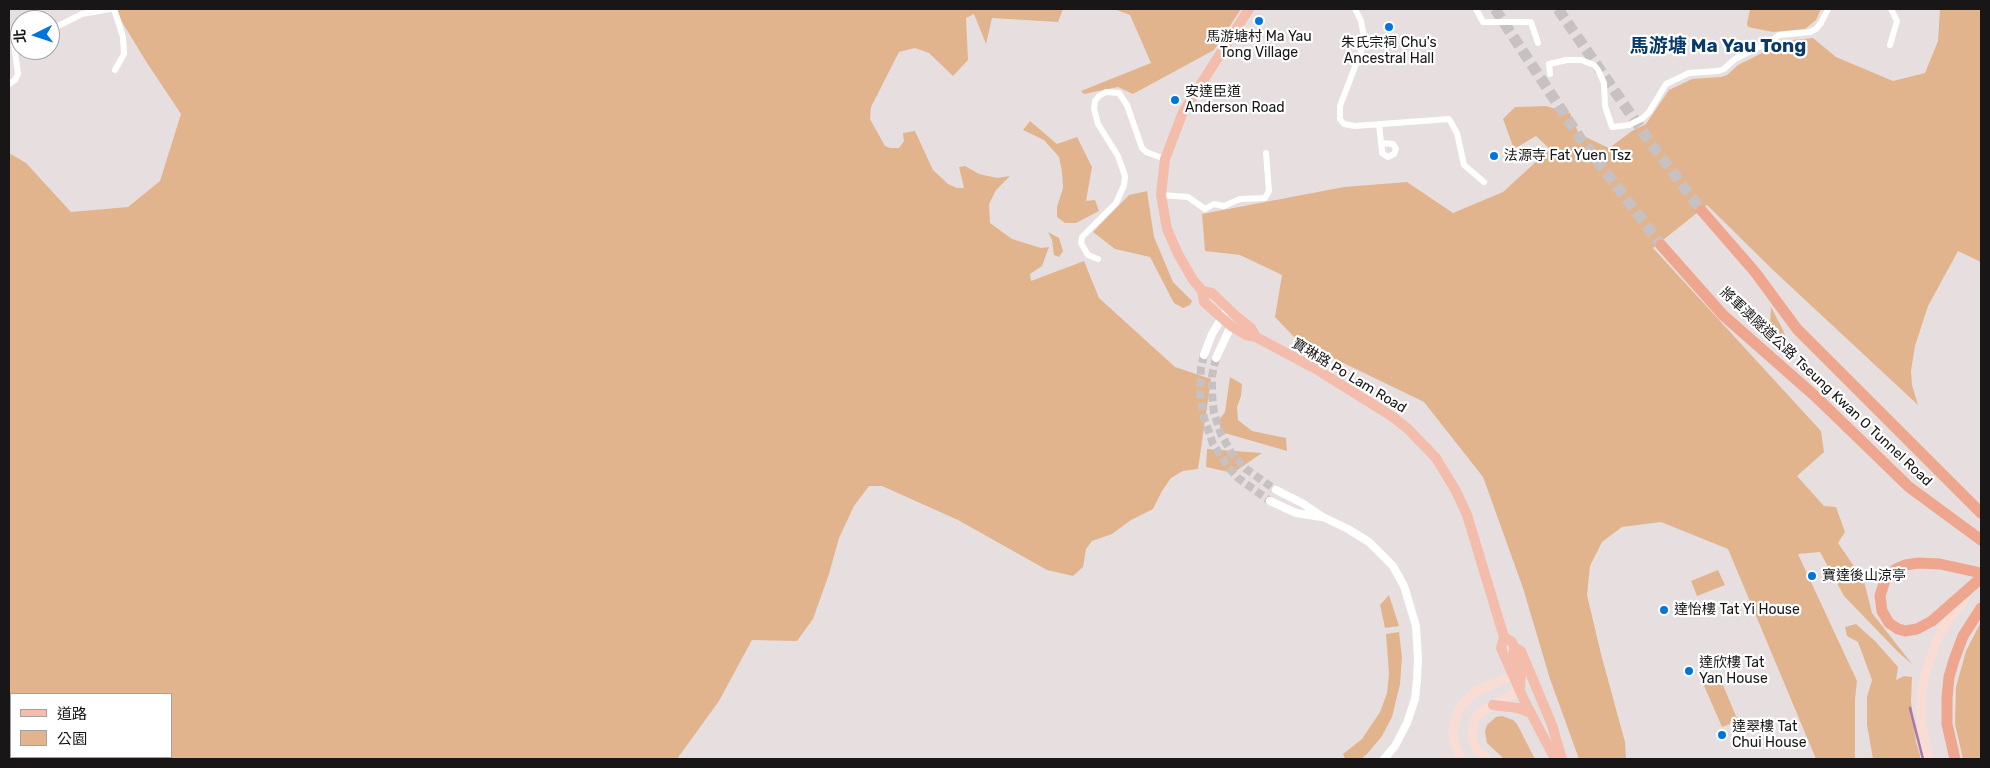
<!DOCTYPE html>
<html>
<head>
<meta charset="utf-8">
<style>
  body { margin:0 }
  #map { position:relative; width:1990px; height:768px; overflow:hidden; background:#e7dfdf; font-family:Rubik,"Noto Sans TC",sans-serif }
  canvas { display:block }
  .frame { position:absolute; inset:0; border:10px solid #181616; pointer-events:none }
  .legend { position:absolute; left:10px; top:693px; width:162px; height:65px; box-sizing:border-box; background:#fff; border:1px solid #a3a2a2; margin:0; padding:6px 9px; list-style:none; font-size:15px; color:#181616 }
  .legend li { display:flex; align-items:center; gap:10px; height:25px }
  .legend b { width:25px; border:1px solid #a3a2a2 }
  .north { position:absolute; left:10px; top:10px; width:50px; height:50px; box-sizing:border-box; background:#fff; border:1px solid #a3a2a2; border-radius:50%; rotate:266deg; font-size:14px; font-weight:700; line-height:20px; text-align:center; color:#181616 }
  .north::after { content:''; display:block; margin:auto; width:18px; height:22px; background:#0076dd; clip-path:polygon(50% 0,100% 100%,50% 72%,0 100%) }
</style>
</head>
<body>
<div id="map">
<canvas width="1990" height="768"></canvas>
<div class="frame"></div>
<ul class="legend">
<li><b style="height:6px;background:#f3bcab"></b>道路</li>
<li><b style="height:14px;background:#e2b48d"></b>公園</li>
</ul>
<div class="north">北</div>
</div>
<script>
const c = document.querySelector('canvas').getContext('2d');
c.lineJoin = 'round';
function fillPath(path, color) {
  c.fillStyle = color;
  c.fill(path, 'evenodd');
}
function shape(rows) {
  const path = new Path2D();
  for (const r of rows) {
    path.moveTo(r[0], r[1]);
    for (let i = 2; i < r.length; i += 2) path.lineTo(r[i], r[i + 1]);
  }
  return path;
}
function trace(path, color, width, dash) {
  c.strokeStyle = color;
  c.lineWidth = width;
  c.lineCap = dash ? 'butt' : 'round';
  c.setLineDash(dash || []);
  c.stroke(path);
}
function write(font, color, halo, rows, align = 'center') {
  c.font = font + ' Rubik,"Noto Sans TC",sans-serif';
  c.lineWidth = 4.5;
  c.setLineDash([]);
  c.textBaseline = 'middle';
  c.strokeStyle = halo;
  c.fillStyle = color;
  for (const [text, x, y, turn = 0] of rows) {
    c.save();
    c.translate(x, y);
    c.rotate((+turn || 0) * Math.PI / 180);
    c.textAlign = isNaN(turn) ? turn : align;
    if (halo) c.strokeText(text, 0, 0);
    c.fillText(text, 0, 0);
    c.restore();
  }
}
const green = shape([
  [117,9,1063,9,1058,22,992,18,986,44,974,14,966,18,968,60,953,76,929,53,915,48,899,52,871,107,870,119,885,146,890,148,899,148,904,141,903,133,915,131,933,170,948,184,957,188,964,188,959,167,965,166,979,174,997,178,1010,176,996,190,989,204,990,223,1012,239,1041,248,1049,247,1042,266,1030,274,1031,281,1084,261,1099,298,1175,367,1211,379,1198,469,1183,471,1171,478,1162,491,1153,509,1131,520,1112,534,1092,541,1086,549,1083,567,1073,576,1047,570,958,520,882,486,869,486,854,506,839,538,829,574,813,619,797,641,752,640,719,701,677,759,9,759,9,153,26,163,71,212,128,207,160,181,181,114,147,63,122,22],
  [11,694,171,694,171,757,11,757],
  [1114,9,1241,9,1214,50,1133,94,1118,87,1084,94,1081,91,1151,63,1130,15],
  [1750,9,1821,9,1816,20,1805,29,1773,32,1748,27,1747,24],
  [1940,9,1981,9,1981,262,1958,251,1928,306,1915,346,1911,371,1912,385,1918,405,1774,271,1707,205,1653,248,1821,431,1824,452,1797,476,1824,506,1836,507,1845,532,1838,543,1864,581,1872,613,1912,664,1898,652,1844,596,1820,552,1798,554,1857,681,1855,699,1855,759,1816,759,1728,549,1661,522,1622,527,1602,542,1590,566,1587,595,1601,654,1625,742,1626,759,1579,759,1550,679,1523,588,1483,477,1424,402,1298,341,1275,317,1282,275,1240,255,1205,251,1202,214,1344,187,1407,182,1453,213,1503,192,1550,149,1536,136,1514,149,1503,119,1515,107,1546,106,1570,113,1579,134,1609,148,1632,131,1646,124,1669,90,1692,79,1721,77,1727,75,1738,65,1776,46,1783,41,1813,38,1836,57,1893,81,1925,73,1938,41],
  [1030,121,1057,144,1077,137,1092,167,1086,201,1095,200,1099,211,1076,223,1065,223,1057,217,1057,207,1063,188,1062,172,1059,157,1044,140,1023,130],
  [1147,191,1154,237,1173,282,1192,301,1190,305,1183,308,1174,303,1150,257,1115,249,1093,232,1129,195],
  [1048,232,1059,238,1063,251,1059,257,1054,255,1052,240],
  [1771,307,1783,330,1786,338,1784,342,1776,341,1758,332,1766,332,1767,325,1770,325],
  [1230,377,1242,384,1241,396,1237,407,1238,420,1252,431,1286,438,1287,451,1221,432,1219,420,1225,412],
  [1207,449,1262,453,1233,473,1206,467],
  [1718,570,1725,585,1697,596,1691,581],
  [1389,595,1399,626,1385,628,1380,605],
  [1981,622,1981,759,1963,759,1955,724,1956,687,1966,651],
  [1856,624,1875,641,1898,667,1896,680,1904,676,1912,677,1911,701,1916,742,1920,755,1920,759,1873,759,1867,725,1867,697,1872,680,1858,642,1847,636,1845,627],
  [1399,632,1402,657,1400,684,1392,717,1382,736,1367,754,1361,759,1345,759,1343,754,1362,739,1380,712,1387,693,1389,674,1386,634],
  [1718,673,1738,721,1722,727,1702,681],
  [1502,716,1513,720,1517,724,1535,759,1504,759,1487,743,1485,731,1487,725,1496,717]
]);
const stream = shape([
  [1910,708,1923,759]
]);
const tertiaryTunnel = shape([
  [1204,355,1201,368,1200,393,1204,418,1213,444,1229,468,1238,478,1270,501],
  [1216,358,1212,376,1212,395,1214,413,1221,434,1232,454,1246,469,1276,490]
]);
const trunkTunnel = shape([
  [1495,9,1580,138,1661,245],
  [1558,9,1652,145,1702,211]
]);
const minor = shape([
  [114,9,123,37,124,54,115,70],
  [1355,9,1361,21,1364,37,1363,46,1340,106,1340,119,1344,124,1355,126,1449,119,1457,133,1464,165,1484,182],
  [1476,9,1483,22,1531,22,1538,43],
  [50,30,82,14,110,9],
  [1890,45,1897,21,1891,9],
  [1550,74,1549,64,1567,60,1581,60,1594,65,1598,70,1604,83,1605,106,1612,127,1629,125,1643,118,1649,112,1666,84,1689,73,1718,71,1724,69,1735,59,1773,40,1779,35,1810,32,1816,29,1821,23,1828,9],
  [9,84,15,80,18,74,14,44,16,38,20,33],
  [1379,124,1381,143,1382,150,1382,153,1388,157,1394,154,1396,149,1393,144,1381,143],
  [1161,195,1188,197,1205,209,1214,204,1224,206,1240,199,1265,198,1269,191,1266,153],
  [1098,259,1088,255,1081,243,1082,237,1116,203,1124,185,1125,176,1118,156,1098,124,1094,109,1095,101,1099,96,1106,92,1119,93,1127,105,1142,148,1146,152,1165,159]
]);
const tertiary = shape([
  [1204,355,1212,334,1227,309],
  [1216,358,1231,326],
  [1276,490,1302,503,1323,517,1348,529,1369,542,1393,566,1404,586,1416,626,1418,658,1417,680,1415,699,1407,723,1395,746,1384,759],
  [1270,501,1296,513,1321,517]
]);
const secondary = shape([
  [1461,759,1453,739,1453,728,1460,707,1476,691,1519,673],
  [1487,759,1477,750,1473,741,1472,730,1475,719,1481,712,1520,690],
  [1929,759,1921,721,1921,699,1924,677,1936,642,1945,625,1966,597]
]);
const primary = shape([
  [1202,291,1204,302,1231,326,1246,335,1256,337,1316,369,1393,417,1408,429,1436,458,1456,491,1467,515,1504,637,1501,648,1524,700,1555,759],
  [1202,291,1212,293,1237,317,1251,328,1256,337],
  [1206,295,1193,280,1178,254,1167,229,1161,195,1165,159,1183,112,1249,9],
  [1504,637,1512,642,1514,647,1521,651,1552,725,1562,759],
  [1514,647,1514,656,1521,672,1520,689],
  [1493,705,1518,708,1531,713]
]);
const trunk = shape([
  [1702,211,1755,272,1797,329,1981,513],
  [1661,245,1723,315,1815,396,1909,487,1981,540],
  [1981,573,1940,564,1919,563,1905,565,1896,569,1885,580,1880,596,1882,611,1889,623,1898,629,1905,631,1917,629,1932,621,1981,578],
  [1955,759,1947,724,1947,698,1949,677,1954,660,1963,636,1981,608]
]);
const markers = [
  [1259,21,5,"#0076dd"],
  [1389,27,5,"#0076dd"],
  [1175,100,5,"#0076dd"],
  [1494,156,5,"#0076dd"],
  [1812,576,5,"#0076dd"],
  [1664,610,5,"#0076dd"],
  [1689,671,5,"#0076dd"],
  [1722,735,5,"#0076dd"]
];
const poiNames = [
  ["馬游塘村 Ma Yau",1259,37,"center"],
  ["Tong Village",1259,53,"center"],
  ["朱氏宗祠 Chu's",1389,43,"center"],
  ["Ancestral Hall",1389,59,"center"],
  ["安達臣道",1185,92],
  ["Anderson Road",1185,108],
  ["法源寺 Fat Yuen Tsz",1504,156],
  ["寶達後山涼亭",1822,576],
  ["達怡樓 Tat Yi House",1674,610],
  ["達欣樓 Tat",1699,663],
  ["Yan House",1699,679],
  ["達翠樓 Tat",1732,727],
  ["Chui House",1732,743]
];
const streetNames = [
  ["寶琳路 Po Lam Road",1349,376,31],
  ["將軍澳隧道公路 Tseung Kwan O Tunnel Road",1826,387,43]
];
const districtNames = [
  ["馬游塘 Ma Yau Tong",1718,47]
];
fillPath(green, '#e2b48d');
trace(stream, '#a778a9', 2.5);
trace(tertiaryTunnel, '#c8c1c1', 8, [8, 4]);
trace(trunkTunnel, '#c8c1c1', 11, [11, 5.5]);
trace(minor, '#fff', 6);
trace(tertiary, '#fff', 8);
trace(secondary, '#f9ddd5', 9);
trace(primary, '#f3bcab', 10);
trace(trunk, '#efa68f', 11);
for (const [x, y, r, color] of markers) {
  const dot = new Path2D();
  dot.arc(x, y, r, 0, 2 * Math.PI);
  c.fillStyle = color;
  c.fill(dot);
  trace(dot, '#fff', 2);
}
write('14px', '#181616', '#fff', poiNames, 'left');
write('14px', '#181616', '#fff', streetNames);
write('bold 19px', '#093a6c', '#fff', districtNames);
</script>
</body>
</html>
